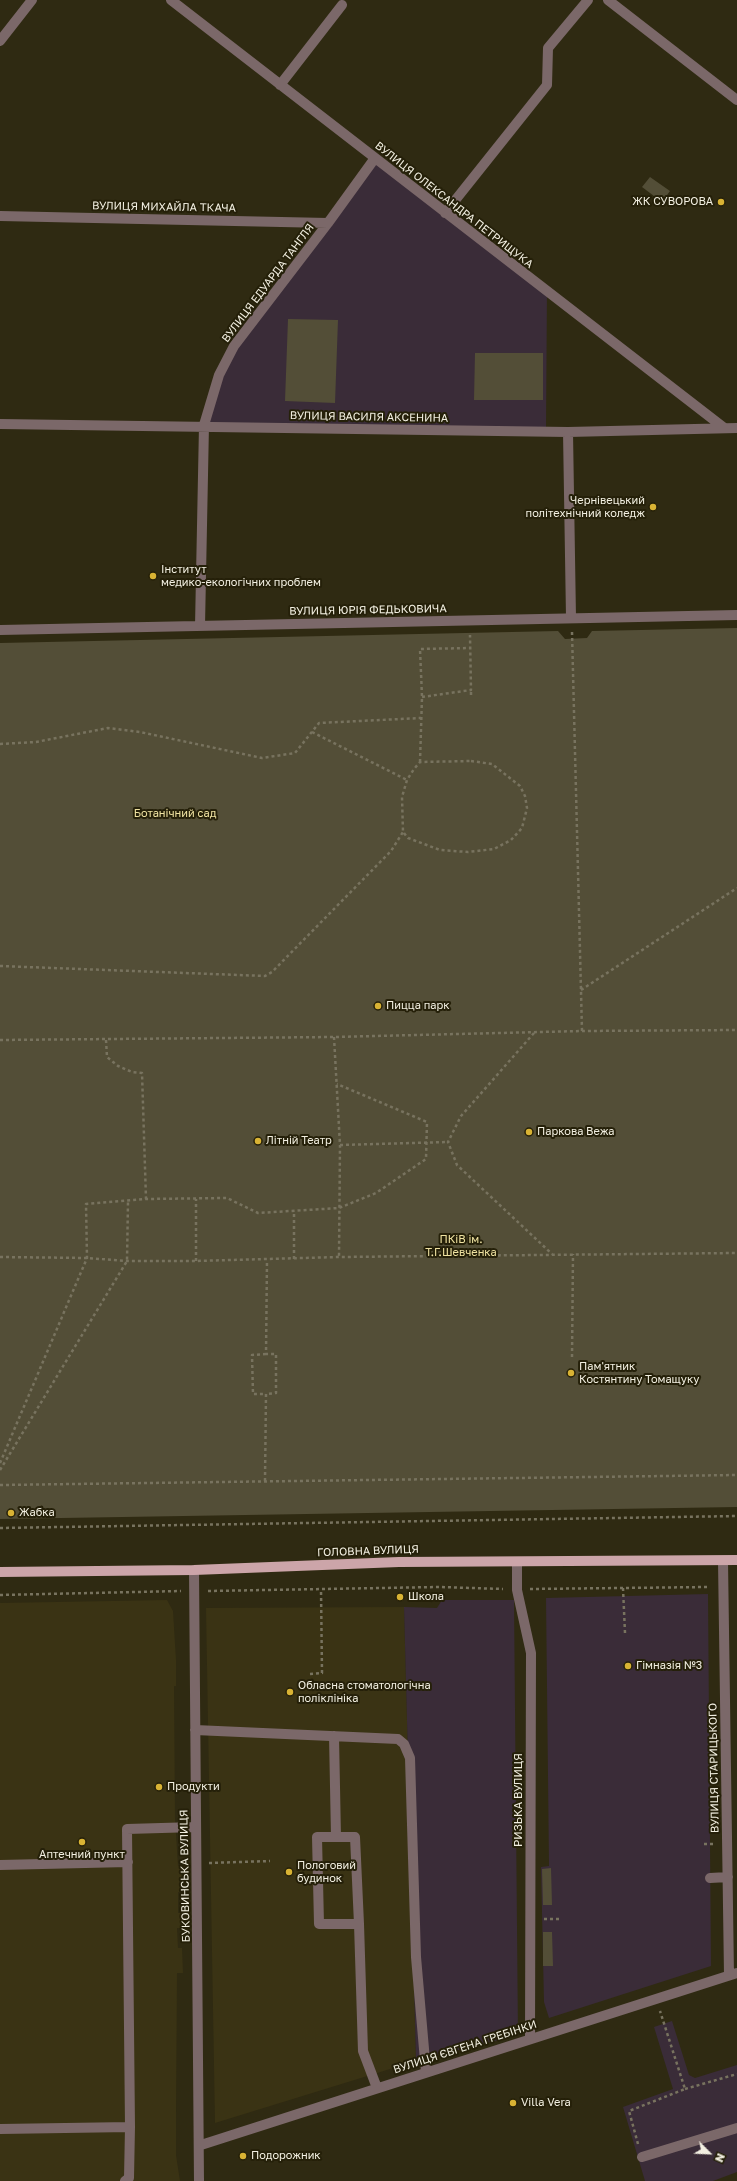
<!DOCTYPE html>
<html>
<head>
<meta charset="utf-8">
<style>
  body { margin:0 }
  #map { position:relative; width:737px; height:2181px; overflow:hidden; background:#2f2a12; font-family:"Golos Text",sans-serif }
  canvas { display:block }
  .north { position:absolute; left:689px; top:2133px; width:40px; height:40px; -webkit-text-stroke:3px #252009; paint-order:stroke; rotate:114deg; font-size:11px; font-weight:700; line-height:16px; text-align:center; color:#f2efe1 }
  .north::after { content:''; display:block; margin:auto; width:14px; height:18px; background:#f2efe1; clip-path:polygon(50% 0,100% 100%,50% 72%,0 100%) }
</style>
</head>
<body>
<div id="map">
<canvas width="737" height="2181"></canvas>
<div class="north">N</div>
</div>
<script>
const c = document.querySelector('canvas').getContext('2d');
c.lineJoin = 'round';
function fillPath(path, color) {
  c.fillStyle = color;
  c.fill(path, 'evenodd');
}
function shape(rows) {
  const path = new Path2D();
  for (const r of rows) {
    path.moveTo(r[0], r[1]);
    for (let i = 2; i < r.length; i += 2) path.lineTo(r[i], r[i + 1]);
  }
  return path;
}
function trace(path, color, width, dash) {
  c.strokeStyle = color;
  c.lineWidth = width;
  c.lineCap = dash ? 'butt' : 'round';
  c.setLineDash(dash || []);
  c.stroke(path);
}
function write(font, color, halo, rows, align = 'center') {
  c.font = font + ' "Golos Text",sans-serif';
  c.lineWidth = 4;
  c.setLineDash([]);
  c.textBaseline = 'middle';
  c.strokeStyle = halo;
  c.fillStyle = color;
  for (const [text, x, y, turn = 0] of rows) {
    c.save();
    c.translate(x, y);
    c.rotate((+turn || 0) * Math.PI / 180);
    c.textAlign = isNaN(turn) ? turn : align;
    if (halo) c.strokeText(text, 0, 0);
    c.fillText(text, 0, 0);
    c.restore();
  }
}
const built = shape([
  [167,1600,173,1611,176,1660,176,1686,174,1686,175,1818,178,1866,181,1866,182,1892,178,1892,178,1913,183,1913,183,1928,177,1928,178,1948,182,1948,183,1973,177,1973,176,2112,176,2155,180,2181,0,2181,0,1603],
  [404,1607,416,2061,215,2123,206,1608]
]);
const education = shape([
  [376,158,547,289,546,430,204,425,234,347],
  [708,1594,711,1966,549,2018,544,2002,541,1867,549,1866,546,1598],
  [442,1600,514,1600,518,2035,416,2061,404,1607,437,1608],
  [672,2021,689,2075,695,2078,737,2065,737,2172,713,2181,645,2181,623,2107,673,2089,654,2027]
]);
const green = shape([
  [650,177,670,191,662,202,642,187],
  [288,319,338,320,335,403,285,401],
  [475,353,543,353,543,400,474,400],
  [737,628,737,1507,0,1519,0,643,558,631,565,639,587,638,592,631],
  [551,1868,552,1905,543,1905,542,1869],
  [543,1932,552,1932,553,1966,543,1966]
]);
const path = shape([
  [572,632,582,1031],
  [471,695,471,690],
  [422,697,471,690,470,635],
  [312,732,407,780],
  [0,744,36,742,108,728,140,732,262,758,295,753,319,723,421,718],
  [471,761,492,764,520,786,525,796,527,808,522,828,511,840,494,849,468,852,440,850,408,838,403,832,402,797,407,780,414,769,420,762,471,761],
  [420,762,422,697,420,649,470,648],
  [0,966,265,976,272,972,391,851,403,832],
  [581,990,737,888],
  [534,1033,461,1116,448,1142,457,1165,552,1254],
  [334,1037,340,1145,339,1257],
  [0,1040,334,1037,582,1031,737,1030],
  [106,1040,107,1057,118,1066,132,1072,142,1073,146,1199],
  [340,1145,448,1142],
  [0,1257,87,1258,127,1261,196,1261,339,1257,737,1253],
  [294,1259,294,1211],
  [196,1261,196,1199],
  [266,1354,252,1355,253,1394,266,1394],
  [572,1357,573,1254],
  [0,1463,87,1258,86,1204,146,1199,227,1198,258,1213,339,1208,376,1193,426,1159,427,1122,337,1084],
  [0,1470,127,1261,128,1202],
  [265,1481,266,1394,276,1393,276,1354,266,1354,267,1260],
  [0,1485,737,1475],
  [0,1528,737,1516],
  [623,1588,625,1633],
  [530,1589,709,1587],
  [208,1591,439,1587,503,1589],
  [0,1595,181,1591],
  [310,1674,322,1673,321,1589],
  [704,1844,715,1844],
  [209,1863,270,1861],
  [544,1919,561,1919],
  [685,2089,737,2074],
  [638,2144,629,2111,685,2089,660,2011]
]);
const minor = shape([
  [171,0,723,427],
  [608,0,737,100],
  [0,41,32,0],
  [280,85,342,5],
  [445,213,547,85,548,48,588,0],
  [0,216,328,223],
  [0,424,568,432,737,428],
  [568,432,571,618],
  [200,626,204,425,219,375,234,346,328,223,375,158],
  [0,630,737,615],
  [723,1561,729,1975],
  [517,1562,517,1590,531,1653,530,2039],
  [194,1570,199,2181],
  [195,1730,398,1739,404,1744,410,1758,416,1957,426,2072],
  [334,1736,336,1837],
  [0,1865,128,1862],
  [710,1878,728,1877],
  [359,1924,319,1924,317,1837,355,1837,359,1924,363,2051,377,2088],
  [0,2129,130,2127],
  [201,2145,737,1973],
  [642,2157,737,2128],
  [125,2181,129,2178,130,2127,127,1829,196,1827]
]);
const major = shape([
  [0,1572,194,1570,399,1562,737,1560]
]);
const markers = [
  [721,202,4,"#d9b334"],
  [653,507,4,"#d9b334"],
  [153,576,4,"#d9b334"],
  [378,1006,4,"#d9b334"],
  [529,1132,4,"#d9b334"],
  [258,1141,4,"#d9b334"],
  [571,1373,4,"#d9b334"],
  [11,1513,4,"#d9b334"],
  [400,1597,4,"#d9b334"],
  [628,1666,4,"#d9b334"],
  [290,1692,4,"#d9b334"],
  [159,1787,4,"#d9b334"],
  [82,1842,4,"#d9b334"],
  [289,1872,4,"#d9b334"],
  [513,2103,4,"#d9b334"],
  [243,2156,4,"#d9b334"]
];
const poiNames = [
  ["ЖК СУВОРОВА",713,202,"right"],
  ["Чернівецький",645,501,"right"],
  ["політехнічний коледж",645,514,"right"],
  ["Інститут",161,570],
  ["медико-екологічних проблем",161,583],
  ["Пицца парк",386,1006],
  ["Паркова Вежа",537,1132],
  ["Літній Театр",266,1141],
  ["Пам'ятник",579,1367],
  ["Костянтину Томащуку",579,1380],
  ["Жабка",19,1513],
  ["Школа",408,1597],
  ["Гімназія №3",636,1666],
  ["Обласна стоматологічна",298,1686],
  ["поліклініка",298,1699],
  ["Продукти",167,1787],
  ["Аптечний пункт",82,1855,"center"],
  ["Пологовий",297,1866],
  ["будинок",297,1879],
  ["Villa Vera",521,2103],
  ["Подорожник",251,2156]
];
const streetNames = [
  ["ВУЛИЦЯ ОЛЕКСАНДРА ПЕТРИЩУКА",454,205,38],
  ["ВУЛИЦЯ МИХАЙЛА ТКАЧА",164,207,1],
  ["ВУЛИЦЯ ЕДУАРДА ТАНГЛЯ",268,283,-53],
  ["ВУЛИЦЯ ВАСИЛЯ АКСЕНИНА",369,417,1],
  ["ВУЛИЦЯ ЮРІЯ ФЕДЬКОВИЧА",368,610,-1],
  ["ГОЛОВНА ВУЛИЦЯ",368,1551,-2],
  ["ВУЛИЦЯ СТАРИЦЬКОГО",714,1768,-91],
  ["РИЗЬКА ВУЛИЦЯ",519,1800,-90],
  ["БУКОВИНСЬКА ВУЛИЦЯ",185,1876,-91],
  ["ВУЛИЦЯ ЄВГЕНА ГРЕБІНКИ",465,2047,-18]
];
const parkNames = [
  ["Ботанічний сад",175,814],
  ["ПКіВ ім.",461,1240],
  ["Т.Г.Шевченка",461,1253]
];
fillPath(built, '#3a3314');
fillPath(education, '#3a2c38');
fillPath(green, '#534e37');
trace(path, '#78735f', 2.5, [3, 3]);
trace(minor, '#7b6869', 10);
trace(major, '#cca5a9', 10);
for (const [x, y, r, color] of markers) {
  const dot = new Path2D();
  dot.arc(x, y, r, 0, 2 * Math.PI);
  c.fillStyle = color;
  c.fill(dot);
  trace(dot, '#252009', 1.5);
}
write('11px', '#f2efe1', '#252009', poiNames, 'left');
write('11px', '#f2efe1', '#252009', streetNames);
write('11px', '#efe2a1', '#252009', parkNames);
</script>
</body>
</html>
